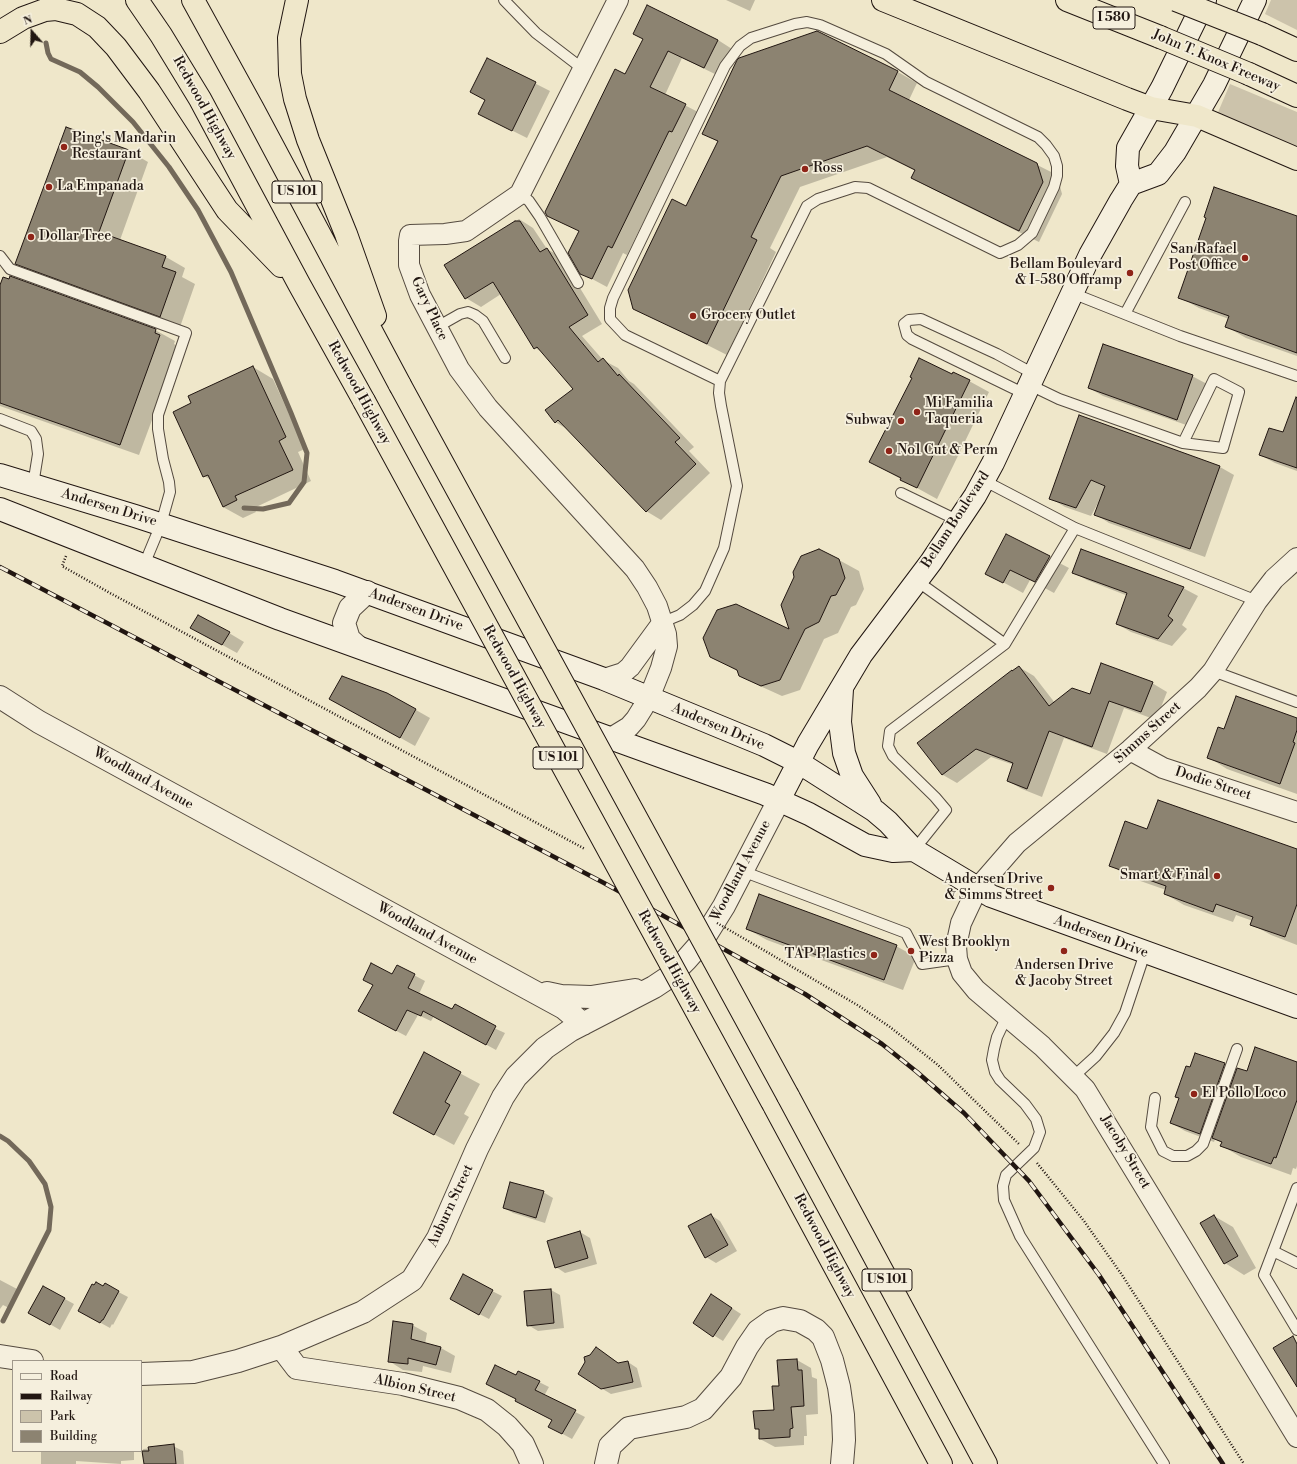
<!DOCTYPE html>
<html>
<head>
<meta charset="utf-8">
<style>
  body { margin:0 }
  #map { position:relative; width:1297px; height:1464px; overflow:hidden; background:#efe7ca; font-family:"Libre Bodoni",serif }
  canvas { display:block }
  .legend { position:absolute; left:12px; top:1360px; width:130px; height:92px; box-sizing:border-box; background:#f5efdd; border:1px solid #a0988b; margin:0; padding:5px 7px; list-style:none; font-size:12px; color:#211611 }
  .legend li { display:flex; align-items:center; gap:8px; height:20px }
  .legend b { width:20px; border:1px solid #a0988b }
  .north { position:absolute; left:12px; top:12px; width:40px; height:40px; -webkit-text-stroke:3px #f5efdd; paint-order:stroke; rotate:340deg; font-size:11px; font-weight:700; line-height:16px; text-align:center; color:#211611 }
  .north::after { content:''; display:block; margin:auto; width:14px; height:18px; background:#211611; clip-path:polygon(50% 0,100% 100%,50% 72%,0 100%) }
</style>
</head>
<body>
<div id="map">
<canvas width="1297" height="1464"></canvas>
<ul class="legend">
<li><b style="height:5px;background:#f5efdd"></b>Road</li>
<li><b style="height:5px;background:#211611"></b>Railway</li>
<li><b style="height:11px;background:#ccc3ab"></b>Park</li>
<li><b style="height:11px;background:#8c8371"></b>Building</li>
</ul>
<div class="north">N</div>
</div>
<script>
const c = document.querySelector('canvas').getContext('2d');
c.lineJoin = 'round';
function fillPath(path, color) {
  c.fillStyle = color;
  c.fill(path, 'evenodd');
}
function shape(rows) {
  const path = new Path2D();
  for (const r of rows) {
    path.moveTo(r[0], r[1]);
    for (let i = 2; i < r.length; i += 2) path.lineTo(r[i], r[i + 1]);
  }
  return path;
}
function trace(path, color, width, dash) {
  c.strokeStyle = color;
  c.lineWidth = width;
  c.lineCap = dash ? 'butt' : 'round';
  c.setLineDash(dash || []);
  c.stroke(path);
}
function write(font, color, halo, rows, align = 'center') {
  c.font = font + ' "Libre Bodoni",serif';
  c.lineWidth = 3.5;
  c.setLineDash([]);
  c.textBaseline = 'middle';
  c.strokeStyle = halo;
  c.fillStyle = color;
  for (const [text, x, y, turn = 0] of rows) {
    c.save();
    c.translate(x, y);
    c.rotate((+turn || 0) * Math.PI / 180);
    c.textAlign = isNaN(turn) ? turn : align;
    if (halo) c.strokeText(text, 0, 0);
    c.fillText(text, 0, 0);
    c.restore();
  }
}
const green = shape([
  [1271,0,1297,0,1297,30,1265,14],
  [1230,84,1297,112,1297,152,1216,117]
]);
const shadow = shape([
  [726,0,755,0,750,11],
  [644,39,718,40,732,49,719,76,682,58,665,95,700,113,687,140,684,139,627,255,623,253,607,287,581,273,580,232,548,215,626,76],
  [487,59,550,91,527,138,479,114,486,101,471,92],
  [898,72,917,83,909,100,1057,175,1062,194,1039,242,932,189,912,178,916,171,887,157,800,187,770,248,776,252,727,355,634,308,718,142,703,133],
  [67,129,129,151,148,162,120,240,166,257,185,268,182,277,195,284,180,327,36,275,16,263],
  [1297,217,1297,356,1246,338,1227,327,1229,319,1199,308,1179,297,1207,218],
  [519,219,533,228,547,249,561,257,602,324,582,336,603,360,618,368,629,381,634,384,694,447,689,451,710,473,661,520,646,511,569,430,555,422,574,389,544,353,535,348,501,294,481,307,466,298,445,265],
  [0,288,155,330,175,341,174,344,179,347,139,455,0,406],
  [253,367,273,379,305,449,298,452,311,481,254,508,256,512,243,518,223,507,211,480,204,476,193,404],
  [953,375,969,381,989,392,937,499,870,462],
  [1192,376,1207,384,1192,427,1103,396,1089,388],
  [1080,417,1220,467,1234,475,1205,557,1109,523,1095,514,1098,503,1091,516,1065,507,1050,498],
  [1297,417,1297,471,1275,463,1260,455,1283,434],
  [1006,535,1069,568,1054,593,1030,580,1023,593,986,573],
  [839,560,859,571,864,589,856,605,851,607,838,633,824,639,800,690,782,696,760,686,740,675,739,672,711,656,790,631],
  [1073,572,1183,588,1198,596,1182,625,1187,629,1172,646,1131,632,1117,624,1128,596,1087,580],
  [229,633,244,642,237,653,206,636],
  [1019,667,1034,676,1055,703,1152,683,1167,692,1156,720,1124,708,1107,754,1064,738,1042,797,1022,789,1008,781,1014,765,991,757,957,783,943,775,918,744],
  [345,707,416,710,430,718,415,746],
  [1297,719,1297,794,1227,769,1208,757,1225,730],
  [1297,850,1297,945,1271,935,1251,924,1253,921,1236,915,1233,922,1184,905,1165,894,1166,890,1129,877,1110,865],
  [747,929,896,946,916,957,903,990,767,940],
  [397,966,425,981,419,994,505,1033,496,1050,434,1016,431,1021,418,1015,406,1036,370,1017],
  [424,1054,480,1084,464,1114,469,1117,454,1145,394,1113],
  [1297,1063,1297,1166,1296,1169,1293,1168,1291,1175,1241,1157,1222,1146,1222,1143,1215,1139,1214,1142,1185,1131,1171,1123,1180,1099,1176,1096,1191,1068,1225,1064,1237,1071,1248,1072],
  [543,1192,553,1198,545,1223,513,1213,504,1208],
  [711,1215,720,1221,737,1251,716,1263,706,1257],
  [1214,1216,1233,1227,1256,1268,1244,1275,1225,1263,1202,1223],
  [580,1232,590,1238,597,1264,565,1273,556,1267],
  [0,1280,17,1289,9,1308,3,1305,0,1309],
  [105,1285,128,1297,113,1325,112,1324,110,1328,79,1311],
  [43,1287,74,1304,60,1330,29,1312],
  [551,1290,560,1295,564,1328,538,1331,528,1325],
  [492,1291,502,1296,489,1319,460,1304],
  [721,1301,741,1314,723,1341,694,1323],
  [412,1325,427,1333,425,1344,441,1348,455,1356,451,1373,423,1366,422,1372,403,1370,389,1361],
  [605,1354,620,1364,628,1362,637,1368,642,1387,611,1394,601,1388],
  [797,1360,811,1368,812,1377,817,1379,818,1414,806,1415,807,1436,804,1436,804,1445,775,1447,760,1439,760,1431,756,1428,775,1411,780,1387],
  [517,1376,539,1382,549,1387,544,1396,585,1417,572,1439,559,1432,553,1420],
  [173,1446,183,1451,184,1464,145,1464,143,1449],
  [41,1451,134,1451,134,1460,121,1461,121,1464,76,1461,76,1464,41,1464]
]);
const stream = shape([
  [46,43,48,53,51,59,80,72,98,87,133,122,169,167,198,210,231,272,291,413,307,453,304,482,289,503,263,509,244,508],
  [0,1136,8,1141,29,1161,45,1184,51,1207,49,1230,3,1321]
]);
const building = shape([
  [647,5,718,40,704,68,668,51,650,87,686,104,672,132,669,131,612,248,608,246,592,279,580,274,568,253,579,231,547,216,545,212,615,69,625,74,643,39,633,34,647,5],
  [817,31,898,71,889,90,1037,163,1043,182,1019,231,911,178,915,170,867,146,781,176,751,237,757,240,707,344,633,309,628,290,672,199,686,206,718,141,702,134,737,60,739,58,817,31],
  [487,58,536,82,512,131,478,114,485,100,470,92,487,58],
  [66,127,129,150,99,232,166,256,162,267,176,272,160,317,15,264,66,127],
  [1214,187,1297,216,1297,353,1225,327,1229,316,1178,298,1206,218,1204,217,1214,187],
  [515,221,520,221,540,252,547,248,588,315,569,327,598,362,603,358,618,376,619,374,680,438,675,442,696,464,646,512,558,420,555,423,545,410,573,389,537,347,534,349,493,282,465,299,444,265,515,221],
  [10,276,156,329,155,333,160,335,120,445,0,403,0,285,3,277,9,279,10,276],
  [1103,344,1193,375,1177,420,1088,388,1103,344],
  [919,358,952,374,953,372,970,380,917,488,900,480,901,478,869,462,912,378,910,377,919,358],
  [253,366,286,437,279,441,293,470,235,496,237,500,223,507,208,475,203,477,173,412,191,403,188,396,253,366],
  [1296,397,1297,398,1297,468,1259,455,1269,428,1283,432,1296,397],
  [1079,415,1220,466,1190,549,1094,515,1105,486,1091,480,1076,508,1049,499,1079,415],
  [1006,534,1050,556,1035,582,1010,570,1003,583,985,574,1006,534],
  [819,549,839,559,845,578,836,595,831,596,819,622,805,629,780,680,761,686,739,676,737,670,710,657,703,638,717,610,736,604,789,629,781,605,794,577,793,572,801,556,819,549],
  [1081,549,1184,587,1168,616,1173,620,1158,639,1116,624,1127,593,1072,573,1081,549],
  [198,615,230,632,222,645,190,628,198,615],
  [1101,663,1153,682,1141,712,1109,701,1092,747,1049,731,1027,789,1007,781,1013,763,976,749,942,775,917,743,1012,670,1012,671,1019,666,1049,706,1072,688,1090,694,1101,663],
  [342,676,387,693,416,709,400,738,329,699,342,676],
  [1236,696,1297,718,1297,730,1293,742,1295,743,1280,784,1207,758,1218,727,1224,729,1236,696],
  [1158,800,1297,849,1297,904,1285,937,1250,925,1253,917,1216,904,1213,912,1164,894,1166,886,1109,866,1125,821,1147,829,1158,800],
  [759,894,897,945,884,980,746,929,759,894],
  [371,963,392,974,397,965,415,974,408,988,452,1009,455,1004,496,1026,486,1045,423,1011,421,1016,407,1010,396,1031,358,1011,373,985,363,980,371,963],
  [1255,1047,1297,1062,1297,1100,1276,1158,1274,1157,1271,1164,1220,1146,1222,1142,1212,1138,1237,1068,1247,1071,1255,1047],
  [424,1052,461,1072,445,1102,450,1105,434,1135,393,1113,424,1052],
  [1195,1053,1225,1063,1200,1134,1170,1123,1179,1098,1175,1097,1186,1066,1190,1067,1195,1053],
  [510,1182,544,1191,536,1218,503,1208,510,1182],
  [711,1214,728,1245,705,1258,688,1226,711,1214],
  [1214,1215,1238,1256,1224,1264,1200,1223,1214,1215],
  [580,1231,588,1258,555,1268,547,1241,580,1231],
  [463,1274,493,1290,479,1315,450,1299,463,1274],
  [96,1282,103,1286,105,1283,119,1291,103,1320,102,1320,100,1323,78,1311,92,1284,94,1285,96,1282],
  [43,1286,65,1298,50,1325,28,1313,43,1286],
  [551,1289,554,1323,527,1326,524,1291,551,1289],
  [711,1294,732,1308,713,1337,693,1323,711,1294],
  [393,1321,413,1324,411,1339,441,1347,436,1365,408,1358,408,1364,388,1362,393,1321],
  [1293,1336,1297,1344,1297,1387,1273,1348,1293,1336],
  [596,1347,618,1363,628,1361,633,1382,601,1389,578,1374,585,1362,584,1357,590,1355,596,1347],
  [797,1359,798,1370,802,1370,804,1406,791,1407,793,1428,790,1429,790,1437,759,1439,759,1429,755,1429,753,1411,774,1410,772,1386,779,1386,777,1360,797,1359],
  [495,1365,516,1375,518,1371,540,1381,535,1390,576,1410,562,1434,548,1427,552,1420,515,1401,516,1399,486,1384,495,1365],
  [174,1444,176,1464,144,1464,142,1451,149,1451,148,1447,174,1444]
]);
const path = shape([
  [66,556,62,566,110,593,585,849],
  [743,938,859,1006,890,1027,938,1065,1020,1145],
  [1037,1163,1084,1221,1122,1275,1244,1464]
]);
const service = shape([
  [504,0,536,33,583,69],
  [520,194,529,201,540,217,578,283],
  [0,256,10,269,186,333,158,415,158,429,163,459,169,482,170,492,161,524,144,565],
  [1072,293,1180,336,1297,376],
  [1125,314,1185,202],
  [437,327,460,314,468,312,475,315,483,321,505,358],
  [1030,385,1059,399,1183,443,1214,379,1239,392,1223,448,1183,443],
  [1025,394,912,339,907,335,904,324,909,320,921,319,997,354,1034,374],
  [0,419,31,431,36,439,38,454,33,485],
  [983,480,1075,528,1257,601],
  [901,493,959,521],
  [917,581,1005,644,1075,528],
  [663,622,680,615,693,605,705,591,724,548,737,486,721,406,719,393,720,381,807,206,818,199,855,187,868,188,1000,253,1018,245,1032,233,1054,187,1057,176,1057,166,1054,156,1046,145,1038,137,926,82,886,54,820,25,807,22,795,24,751,38,740,46,725,66,613,298,610,308,610,319,625,335,720,381],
  [1213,671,1297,702],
  [914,850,946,810,935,797,893,756,888,746,890,731,1005,644],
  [742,871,906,933,922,964,957,959],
  [1007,1016,997,1037,994,1049,992,1060,995,1072,1000,1080,1025,1104,1036,1119,1040,1132,1034,1148,1006,1175,1003,1186,1004,1200,1020,1236,1164,1464],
  [1073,1077,1096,1056,1114,1033,1125,1013,1145,953],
  [1155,1098,1151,1127,1163,1151,1173,1156,1187,1156,1196,1151,1203,1144,1237,1049],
  [1297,1188,1264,1275,1297,1330],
  [1273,1251,1297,1263]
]);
const minor = shape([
  [1297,558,1274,579,1257,601,1213,671,1198,688,1130,750,1017,843,977,889,961,923,956,946,957,959,962,973,976,990,1042,1046,1085,1089,1297,1437],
  [604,679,623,673,630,667,663,622],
  [611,738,629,727,636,719,649,698,661,668,667,646,666,634,657,606,647,587,635,569,488,408,459,369,420,295,409,265,409,241,410,235,445,234,466,231,520,194,618,0],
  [1130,750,1163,768,1297,812]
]);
const tertiary = shape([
  [357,646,349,639,344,623,350,608,367,592],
  [0,697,39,722,564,1008,583,1024],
  [547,993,561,996,591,997,635,990],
  [281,1347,297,1368,403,1384,459,1398,487,1410,507,1426,523,1444,532,1464],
  [0,1356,32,1361],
  [141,1374,193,1372,238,1361,281,1347,363,1312,412,1280,438,1238,477,1149,503,1097,516,1077,545,1048,571,1030,654,987,669,977,686,960,701,943,724,906,779,800],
  [606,1464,610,1446,629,1428,686,1417,703,1409,731,1377,747,1347,758,1331,772,1321,783,1318,800,1321,816,1330,823,1337,832,1360,839,1387,843,1415,844,1440,842,1464]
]);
const secondary = shape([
  [1131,184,1127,166,1128,148,1162,88,1205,0],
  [0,475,135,516,335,581,604,679,764,745,798,762,875,811,888,822,914,850,991,896,1297,1007],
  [0,509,280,619,765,794,809,814,865,845,893,851,914,850],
  [842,689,840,722,844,753,852,776,870,804],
  [779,800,808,744,861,655,931,562,975,496,993,463,1090,255,1121,200,1131,184,1158,174,1175,152,1214,85,1255,0]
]);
const motorway = shape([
  [137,0,161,35,200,99,299,284,364,401],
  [193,0,253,109,400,385],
  [297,0,289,38,290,74,295,99,308,140,346,234,375,316],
  [883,0,1127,99,1151,108,1197,116,1297,159],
  [1067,0,1160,37],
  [0,32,23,18,45,10,56,9,77,14,97,27,116,47,149,91,227,210,281,266],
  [1262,34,1297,50],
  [1249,74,1297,96],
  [788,1096,986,1464],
  [753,1115,941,1464]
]);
const rail = shape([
  [0,567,604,883,805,994,882,1044,917,1072,964,1113,1029,1181,1099,1275,1223,1464]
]);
const pathBridge = shape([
  [717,923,743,938]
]);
const motorwayBridge = shape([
  [1176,0,1262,34],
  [1160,37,1249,74],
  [400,385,788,1096],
  [364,401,753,1115]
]);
const markers = [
  [64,147,4,"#8f2418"],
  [805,169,4,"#8f2418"],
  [49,187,4,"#8f2418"],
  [31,237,4,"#8f2418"],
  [1245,258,4,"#8f2418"],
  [1130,273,4,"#8f2418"],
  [693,316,4,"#8f2418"],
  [917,412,4,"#8f2418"],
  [901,421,4,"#8f2418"],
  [889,451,4,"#8f2418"],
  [1217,876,4,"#8f2418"],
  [1051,888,4,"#8f2418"],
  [911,951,4,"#8f2418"],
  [1064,951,4,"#8f2418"],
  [874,955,4,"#8f2418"],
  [1194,1094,4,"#8f2418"]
];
const shields = [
  [1114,18,42],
  [297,192,50],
  [558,758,50],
  [887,1280,50]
];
const shieldNames = [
  ["I 580",1114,18],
  ["US 101",297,192],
  ["US 101",558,758],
  ["US 101",887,1280]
];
const streetNames = [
  ["John T. Knox Freeway",1216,61,23],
  ["Redwood Highway",204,108,61],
  ["Gary Place",429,309,65],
  ["Redwood Highway",359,393,61],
  ["Andersen Drive",109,508,17],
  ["Bellam Boulevard",956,520,-57],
  ["Andersen Drive",416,610,20],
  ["Redwood Highway",514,677,61],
  ["Andersen Drive",718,727,23],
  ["Simms Street",1148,733,-42],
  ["Woodland Avenue",143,779,29],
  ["Dodie Street",1213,784,18],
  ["Woodland Avenue",741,871,-62],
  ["Woodland Avenue",427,934,29],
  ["Andersen Drive",1101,937,20],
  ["Redwood Highway",669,962,61],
  ["Jacoby Street",1125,1152,59],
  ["Auburn Street",451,1206,-65],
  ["Redwood Highway",824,1246,62],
  ["Albion Street",415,1389,13]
];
const poiNames = [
  ["Ping's Mandarin",72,139],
  ["Restaurant",72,155],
  ["Ross",813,169],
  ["La Empanada",57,187],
  ["Dollar Tree",39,237],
  ["San Rafael",1237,250,"right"],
  ["Post Office",1237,266,"right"],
  ["Bellam Boulevard",1122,265,"right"],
  ["& I-580 Offramp",1122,281,"right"],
  ["Grocery Outlet",701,316],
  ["Mi Familia",925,404],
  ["Taqueria",925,420],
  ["Subway",893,421,"right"],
  ["No1 Cut & Perm",897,451],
  ["Smart & Final",1209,876,"right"],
  ["Andersen Drive",1043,880,"right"],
  ["& Simms Street",1043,896,"right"],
  ["West Brooklyn",919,943],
  ["Pizza",919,959],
  ["TAP Plastics",866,955,"right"],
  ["Andersen Drive",1064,966,"center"],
  ["& Jacoby Street",1064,982,"center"],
  ["El Pollo Loco",1202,1094]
];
fillPath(green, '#ccc3ab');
fillPath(shadow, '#0003');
trace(stream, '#73695a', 5);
fillPath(building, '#8c8371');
trace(building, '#211611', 1);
trace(service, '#544a3f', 12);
trace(minor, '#544a3f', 22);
trace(tertiary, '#544a3f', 24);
trace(secondary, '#211611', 24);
trace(motorway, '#211611', 24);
trace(path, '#211611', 2.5, [1, 2]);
trace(service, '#f5efdd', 10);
trace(minor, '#f5efdd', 20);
trace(tertiary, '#f5efdd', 22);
trace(secondary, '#f5efdd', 22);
trace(motorway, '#efe7ca', 22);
trace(rail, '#211611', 4.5);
trace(rail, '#f5efdd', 3, [9]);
trace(motorwayBridge, '#211611', 24, []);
trace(pathBridge, '#211611', 2.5, [1, 2]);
trace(motorwayBridge, '#efe7ca', 22);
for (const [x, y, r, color] of markers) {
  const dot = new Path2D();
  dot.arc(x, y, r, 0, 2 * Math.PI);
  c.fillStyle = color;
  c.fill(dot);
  trace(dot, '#f5efdd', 1.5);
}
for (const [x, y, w] of shields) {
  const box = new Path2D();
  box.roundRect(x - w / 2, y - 11, w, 22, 3);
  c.fillStyle = '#f5efdd';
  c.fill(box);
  trace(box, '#211611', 1);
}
write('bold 13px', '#211611', null, shieldNames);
write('14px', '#211611', '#f5efdd', streetNames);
write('14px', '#211611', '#f5efdd', poiNames, 'left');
</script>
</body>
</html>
